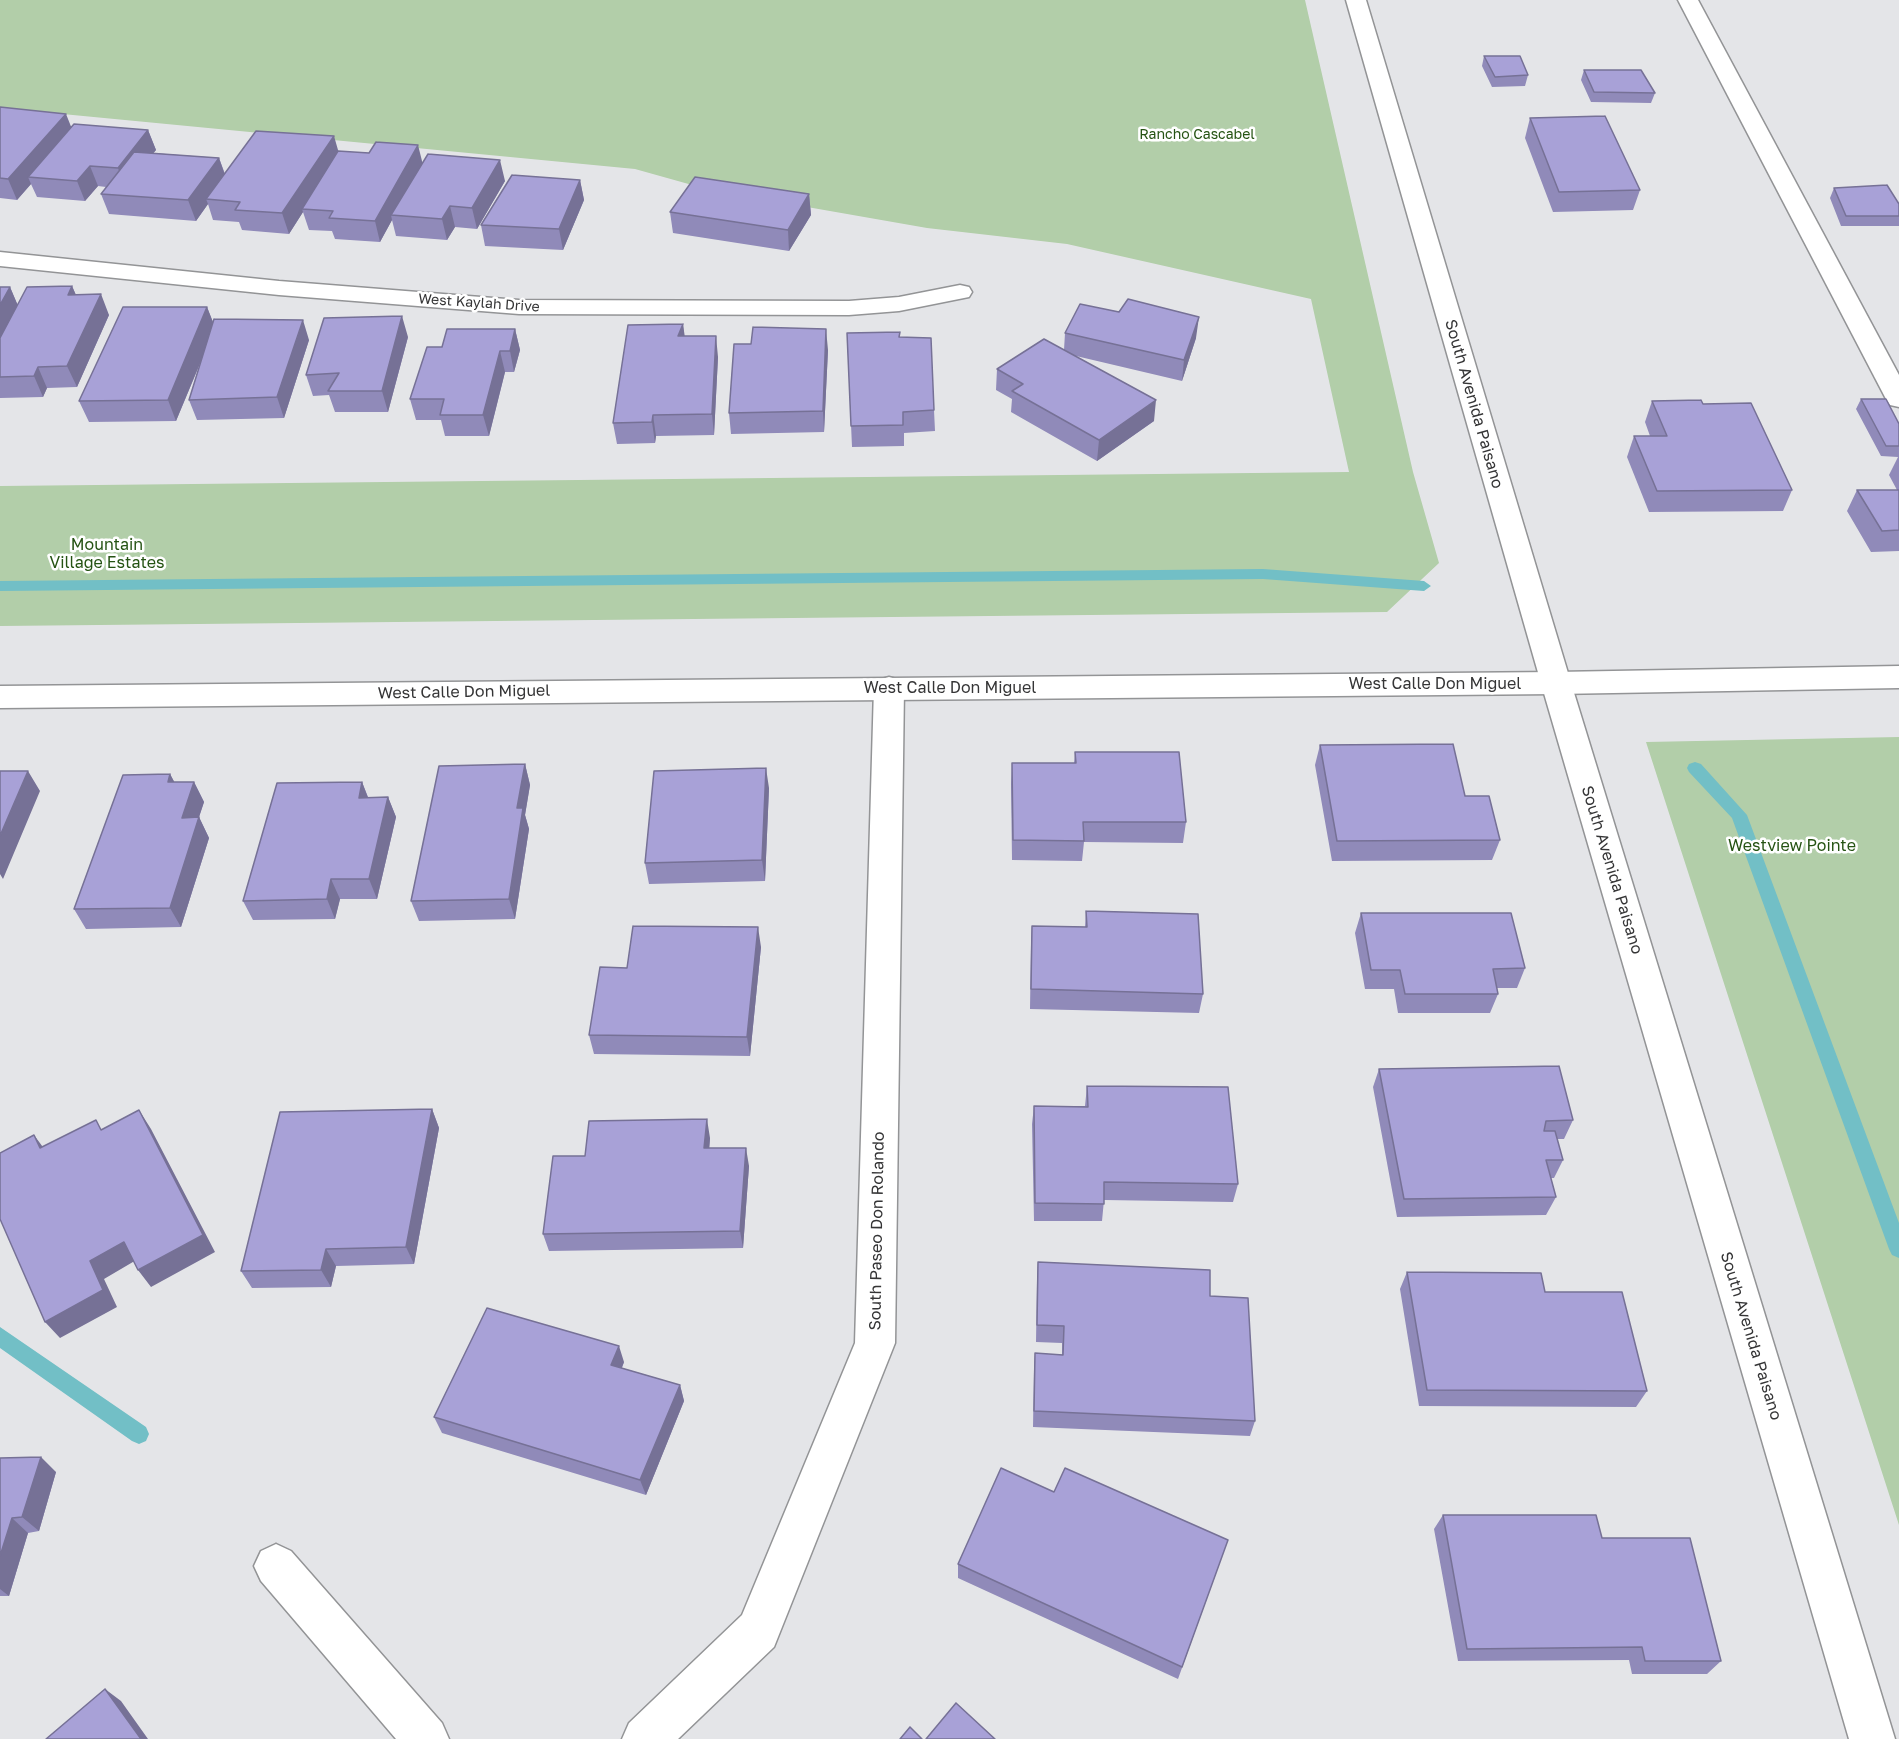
<!DOCTYPE html>
<html>
<head>
<meta charset="utf-8">
<style>
  body { margin:0 }
  canvas { display:block; background:#e4e5e8 }
</style>
</head>
<body>
<canvas width="1899" height="1739"></canvas>
<script>
const c = document.querySelector('canvas').getContext('2d');
c.lineJoin = 'round';
function fillPath(path, color) {
  c.fillStyle = color;
  c.fill(path, 'evenodd');
}
function shape(rows) {
  const path = new Path2D();
  for (const r of rows) {
    path.moveTo(r[0], r[1]);
    for (let i = 2; i < r.length; i += 2) path.lineTo(r[i], r[i + 1]);
  }
  return path;
}
function trace(path, color, width, dash) {
  c.strokeStyle = color;
  c.lineWidth = width;
  c.lineCap = dash ? 'butt' : 'round';
  c.setLineDash(dash || []);
  c.stroke(path);
}
function write(font, color, halo, rows, align = 'center') {
  c.font = font + ' "Golos Text",sans-serif';
  c.lineWidth = 5;
  c.setLineDash([]);
  c.textBaseline = 'middle';
  c.strokeStyle = halo;
  c.fillStyle = color;
  for (const [text, x, y, turn = 0] of rows) {
    c.save();
    c.translate(x, y);
    c.rotate((+turn || 0) * Math.PI / 180);
    c.textAlign = isNaN(turn) ? turn : align;
    if (halo) c.strokeText(text, 0, 0);
    c.fillText(text, 0, 0);
    c.restore();
  }
}
const green = shape([
  [0,0,1305,0,1413,472,1439,563,1387,612,0,626,0,486,1349,472,1311,299,1067,244,927,228,710,190,635,169,0,108],
  [1899,737,1899,1525,1646,742]
]);
const stream = shape([
  [1263,569,1424,581,1431,586,1424,591,1263,579,0,591,0,581,1263,569],
  [1695,762,1701,764,1747,815,1899,1223,1899,1258,1892,1255,1889,1249,1732,818,1689,772,1687,768,1689,764,1695,762],
  [0,1327,146,1427,149,1434,146,1441,139,1444,132,1441,0,1348,0,1327]
]);
const service = shape([
  [1678,0,1698,0,1899,375,1899,407,1890,405,1886,399,1678,0]
]);
const minor = shape([
  [1346,0,1366,0,1571,683,1895,1739,1849,1739,1541,683,1346,0],
  [0,252,279,281,519,300,849,301,899,297,960,285,969,287,972,292,969,297,899,311,849,315,519,314,279,295,0,266,0,252],
  [889,677,900,680,904,688,895,1343,774,1647,678,1739,622,1739,629,1723,742,1615,855,1343,874,688,878,680,889,677],
  [276,1544,291,1551,442,1723,449,1739,396,1739,261,1581,254,1566,261,1551,276,1544]
]);
const tertiary = shape([
  [1899,666,1899,688,1556,694,0,708,0,686,1556,672,1899,666]
]);
const wall = shape([
  [1484,56,1528,75,1525,86,1492,87,1482,66],
  [1584,70,1655,93,1651,103,1591,102,1581,80],
  [0,107,71,127,148,130,156,150,153,153,219,158,225,174,338,151,423,163,505,181,477,229,455,227,447,240,396,236,392,220,380,242,335,239,332,231,309,230,303,212,289,234,242,230,239,222,213,220,208,204,196,221,109,214,101,194,106,187,98,186,85,201,37,197,31,184,17,200,0,198],
  [1530,118,1640,190,1633,210,1553,212,1525,138],
  [580,180,584,200,563,250,485,246,481,225],
  [1834,188,1899,204,1899,226,1841,226,1830,198],
  [809,194,811,215,789,251,673,233,670,212],
  [72,286,76,295,109,315,77,387,47,388,43,397,0,398,0,287,10,287,17,304],
  [207,307,213,323,309,340,284,418,197,420,189,400,202,359,176,421,89,422,79,401],
  [683,324,684,336,718,357,714,435,656,436,655,443,617,444,613,423],
  [515,329,520,350,514,372,505,372,489,436,445,436,441,420,416,420,410,399,442,347],
  [847,333,900,337,934,410,935,431,904,433,904,446,852,447],
  [1065,333,1196,338,1182,381,1076,356,1154,421,1097,461,1011,412,1012,399,996,390,997,369,1064,350],
  [408,337,388,412,335,412,329,395,313,396,306,375],
  [751,344,828,350,824,432,731,434,729,413],
  [1861,399,1899,424,1899,551,1871,552,1847,511,1857,490,1897,490,1889,475,1898,457,1881,456,1856,409],
  [1652,401,1703,404,1792,490,1783,511,1649,512,1627,457,1634,436,1650,436,1645,422],
  [1320,745,1465,796,1500,840,1492,860,1332,861,1315,765],
  [1075,752,1186,822,1183,843,1084,842,1082,861,1012,860,1011,784,1012,763,1074,763],
  [525,764,530,785,525,815,529,829,515,919,419,921,411,901],
  [170,774,174,782,194,782,204,802,199,817,209,838,181,927,86,929,74,909],
  [362,782,368,797,388,797,396,817,377,899,340,899,335,919,253,920,243,901],
  [769,788,765,881,649,884,645,863],
  [1086,911,1203,994,1199,1013,1030,1009,1031,945,1032,926,1085,927],
  [1361,913,1525,968,1517,988,1497,988,1498,994,1490,1013,1398,1013,1394,989,1365,989,1355,933],
  [761,947,750,1056,594,1054,589,1035,627,968],
  [1379,1069,1573,1120,1564,1139,1557,1139,1563,1160,1554,1178,1551,1178,1556,1197,1546,1215,1397,1217,1373,1087],
  [1087,1086,1238,1184,1233,1202,1104,1200,1102,1221,1034,1221,1032,1124,1034,1106,1085,1106],
  [432,1109,439,1128,414,1264,336,1266,331,1287,252,1288,241,1271],
  [710,1138,709,1148,749,1166,743,1248,549,1251,543,1234,585,1156],
  [1038,1262,1210,1296,1255,1421,1250,1436,1033,1427,1034,1369,1035,1353,1062,1355,1062,1343,1036,1342,1037,1280],
  [1407,1272,1545,1292,1647,1391,1636,1407,1419,1406,1400,1289],
  [624,1362,622,1368,680,1385,684,1401,646,1495,442,1433,434,1417],
  [0,1458,56,1472,39,1531,28,1533,9,1596,0,1596],
  [1443,1515,1602,1538,1721,1661,1707,1674,1632,1674,1629,1660,1458,1661,1434,1529],
  [1228,1540,1178,1679,958,1578,958,1564]
]);
const shadedWall = shape([
  [66,114,74,134,28,177,31,184,17,200,8,179],
  [148,130,156,150,125,188,118,168],
  [334,136,340,157,302,209,303,212,289,234,282,213],
  [418,145,423,165,391,215,392,220,380,242,375,221],
  [219,158,226,178,206,199,208,204,196,221,188,200],
  [500,160,505,181,477,229,472,208],
  [90,166,98,186,85,201,77,181],
  [580,180,584,200,563,250,559,229],
  [809,194,811,215,789,251,788,230],
  [450,206,455,227,447,240,442,219],
  [72,286,81,307,68,295],
  [10,287,19,308,0,345,0,305],
  [101,294,109,315,77,387,67,366],
  [207,307,215,327,176,421,168,400],
  [402,316,408,337,388,412,382,391],
  [1199,317,1196,338,1182,381,1184,360],
  [303,320,309,340,284,418,277,397],
  [683,324,686,345,678,336],
  [515,329,520,350,514,372,510,351],
  [826,329,828,350,824,432,823,411],
  [716,336,718,357,714,435,712,414],
  [500,351,505,372,489,436,483,415],
  [38,367,47,388,43,397,34,376],
  [1156,400,1154,421,1097,461,1099,440],
  [653,415,656,436,655,443,652,422],
  [525,764,530,785,525,815,529,829,515,919,509,899,517,808],
  [766,768,769,788,765,881,762,860],
  [28,771,40,791,3,879,0,874,0,836],
  [170,774,181,794,168,782],
  [194,782,204,802,192,838,182,818],
  [362,782,370,803,359,798],
  [388,797,396,817,377,899,369,879],
  [199,817,209,838,181,927,170,908],
  [331,879,340,899,335,919,327,899],
  [758,927,761,947,750,1056,747,1037],
  [432,1109,439,1128,414,1264,406,1247],
  [139,1110,151,1129,215,1252,151,1287,138,1270],
  [707,1119,710,1138,708,1167,704,1148],
  [34,1135,48,1154,40,1148],
  [746,1148,749,1166,743,1248,740,1231],
  [124,1242,138,1259,104,1279,117,1307,60,1338,45,1322,90,1261],
  [326,1249,336,1266,331,1287,321,1270],
  [619,1346,624,1362,616,1381,611,1365],
  [680,1385,684,1401,646,1495,640,1480],
  [41,1457,56,1472,39,1531,22,1517],
  [12,1518,28,1533,9,1596,0,1589,0,1556],
  [105,1689,121,1701,148,1739,141,1739]
]);
const building = shape([
  [1484,56,1520,56,1528,75,1495,77,1484,56],
  [1584,70,1641,70,1655,93,1594,92,1584,70],
  [0,107,66,114,8,179,0,178,0,107],
  [1605,116,1640,190,1559,192,1530,118,1605,116],
  [74,124,148,130,118,168,90,166,77,181,28,177,74,124],
  [256,131,334,136,282,213,235,210,240,202,206,199,256,131],
  [376,142,418,145,375,221,329,218,333,211,302,209,338,151,369,153,376,142],
  [134,152,219,158,188,200,101,194,134,152],
  [428,154,500,160,472,208,450,206,442,219,391,215,428,154],
  [512,175,580,180,559,229,481,225,512,175],
  [695,177,809,194,788,230,670,212,695,177],
  [1887,185,1899,204,1899,216,1846,216,1834,188,1887,185],
  [72,286,68,295,101,294,67,366,38,367,34,376,0,377,0,338,27,287,72,286],
  [0,287,10,287,0,305,0,287],
  [1128,299,1199,317,1184,360,1065,333,1080,304,1119,312,1128,299],
  [123,307,207,307,168,400,79,401,123,307],
  [402,316,382,391,328,391,339,373,306,375,324,318,402,316],
  [214,319,303,320,277,397,189,400,214,319],
  [683,324,678,336,716,336,712,414,653,415,652,422,613,423,628,325,683,324],
  [753,327,826,329,823,411,729,413,734,344,751,344,753,327],
  [447,329,515,329,510,351,500,351,483,415,440,415,444,399,410,399,427,347,442,347,447,329],
  [900,332,899,337,931,338,934,410,903,412,903,425,851,426,847,333,900,332],
  [1044,339,1156,400,1099,440,1012,391,1023,384,997,369,1044,339],
  [1861,399,1886,399,1899,424,1899,446,1886,446,1861,399],
  [1701,400,1703,404,1751,403,1792,490,1657,491,1634,436,1667,436,1652,401,1701,400],
  [1857,490,1899,490,1899,530,1882,531,1857,490],
  [1453,744,1465,796,1489,796,1500,840,1337,841,1320,745,1453,744],
  [1075,752,1179,752,1186,822,1083,822,1084,841,1013,840,1012,763,1076,763,1075,752],
  [525,764,517,808,523,808,509,899,411,901,439,766,525,764],
  [766,768,762,860,645,863,654,771,766,768],
  [0,771,28,771,0,836,0,771],
  [170,774,168,782,194,782,182,818,199,817,170,908,74,909,123,775,170,774],
  [362,782,359,798,388,797,369,879,331,879,327,899,243,901,277,783,362,782],
  [1086,911,1198,914,1203,994,1031,989,1032,926,1087,927,1086,911],
  [1361,913,1511,913,1525,968,1493,969,1498,994,1405,994,1400,970,1371,970,1361,913],
  [633,926,758,927,747,1037,589,1035,600,967,627,968,633,926],
  [1559,1066,1573,1120,1546,1121,1544,1131,1555,1131,1563,1160,1546,1160,1556,1197,1404,1199,1379,1069,1559,1066],
  [1087,1086,1228,1087,1238,1184,1104,1182,1104,1204,1035,1203,1034,1106,1088,1107,1087,1086],
  [432,1109,406,1247,326,1249,321,1270,241,1271,280,1112,432,1109],
  [139,1110,203,1235,138,1270,124,1242,90,1261,103,1290,45,1322,0,1219,0,1153,34,1135,40,1148,96,1120,101,1130,139,1110],
  [707,1119,704,1148,746,1148,740,1231,543,1234,553,1156,585,1156,589,1121,707,1119],
  [1038,1262,1210,1270,1210,1296,1248,1298,1255,1421,1034,1411,1035,1353,1063,1355,1064,1326,1037,1325,1038,1262],
  [1407,1272,1541,1273,1545,1292,1622,1292,1647,1391,1427,1390,1407,1272],
  [487,1308,619,1346,611,1365,680,1385,640,1480,434,1417,487,1308],
  [41,1457,22,1517,12,1518,0,1556,0,1458,41,1457],
  [1001,1468,1054,1492,1065,1468,1228,1540,1182,1667,958,1564,1001,1468],
  [1443,1515,1596,1515,1602,1538,1690,1538,1721,1661,1645,1661,1642,1647,1467,1649,1443,1515],
  [105,1689,141,1739,46,1739,105,1689],
  [956,1703,995,1739,926,1739,956,1703],
  [910,1727,922,1739,900,1739,910,1727]
]);
const farParknames = [
  ["Rancho Cascabel",1197,135]
];
const farStreetnames = [
  ["West Kaylah Drive",479,303,4]
];
const streetNames = [
  ["South Avenida Paisano",1474,404,74],
  ["West Calle Don Miguel",1435,684],
  ["West Calle Don Miguel",950,688],
  ["West Calle Don Miguel",464,692,-1],
  ["South Avenida Paisano",1612,870,73],
  ["South Paseo Don Rolando",877,1231,-89],
  ["South Avenida Paisano",1751,1336,73]
];
const parkNames = [
  ["Mountain",107,545],
  ["Village Estates",107,563],
  ["Westview Pointe",1792,846]
];
fillPath(green, '#b2cea9');
fillPath(stream, '#72bfc6');
trace(service, '#939496', 3);
trace(minor, '#939496', 3);
trace(tertiary, '#939496', 3);
fillPath(service, '#fff');
fillPath(minor, '#fff');
fillPath(tertiary, '#fff');
fillPath(wall, '#908ab9');
fillPath(shadedWall, '#767196');
fillPath(building, '#a8a1d7');
trace(building, '#767196', 1.5);
write('14px', '#255313', '#fff', farParknames);
write('14px', '#353536', '#fff', farStreetnames);
write('16px', '#353536', '#fff', streetNames);
write('16px', '#255313', '#fff', parkNames);
</script>
</body>
</html>
